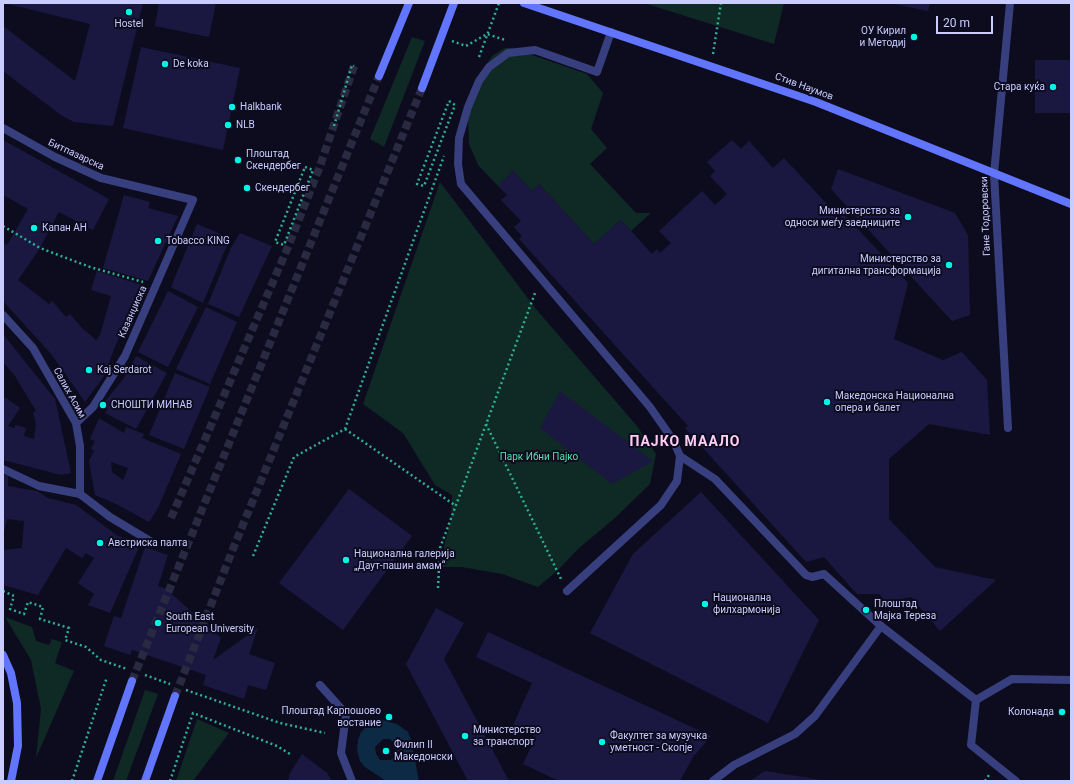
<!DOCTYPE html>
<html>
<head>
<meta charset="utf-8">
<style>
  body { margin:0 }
  #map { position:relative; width:1074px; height:784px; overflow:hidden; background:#0d0c1f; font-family:Roboto,sans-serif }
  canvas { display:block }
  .frame { position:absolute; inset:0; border:4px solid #caccff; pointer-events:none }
  .scale { position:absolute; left:936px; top:16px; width:57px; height:18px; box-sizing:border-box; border:2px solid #caccff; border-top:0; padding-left:5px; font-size:12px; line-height:14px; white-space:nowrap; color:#caccff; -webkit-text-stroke:3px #0d0c1f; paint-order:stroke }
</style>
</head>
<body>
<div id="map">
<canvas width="1074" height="784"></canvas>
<div class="frame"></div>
<div class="scale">20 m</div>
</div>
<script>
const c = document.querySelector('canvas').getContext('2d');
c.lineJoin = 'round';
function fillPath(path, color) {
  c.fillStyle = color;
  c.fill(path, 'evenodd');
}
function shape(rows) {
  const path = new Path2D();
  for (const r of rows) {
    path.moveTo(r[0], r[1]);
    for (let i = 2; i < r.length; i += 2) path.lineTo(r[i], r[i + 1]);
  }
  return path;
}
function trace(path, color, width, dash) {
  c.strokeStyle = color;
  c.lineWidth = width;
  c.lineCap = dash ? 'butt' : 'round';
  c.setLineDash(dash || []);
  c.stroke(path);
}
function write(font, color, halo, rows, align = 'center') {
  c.font = font + ' Roboto,sans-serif';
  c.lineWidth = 4;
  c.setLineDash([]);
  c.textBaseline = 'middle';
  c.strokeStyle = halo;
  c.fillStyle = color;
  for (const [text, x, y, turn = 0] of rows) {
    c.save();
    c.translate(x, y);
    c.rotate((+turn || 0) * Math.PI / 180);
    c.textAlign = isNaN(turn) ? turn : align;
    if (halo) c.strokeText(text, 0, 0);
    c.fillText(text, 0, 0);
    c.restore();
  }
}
const green = shape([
  [644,3,784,3,774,44],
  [412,37,425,41,384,147,370,139],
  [505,48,512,48,587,74,603,93,591,129,607,148,590,164,636,213,651,213,631,231,621,220,594,244,539,184,532,191,513,171,498,186,478,165,469,144,468,117,487,64,492,56],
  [440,182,536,309,637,426,656,454,650,484,616,517,578,549,557,571,538,587,502,574,462,567,439,567,451,519,452,495,435,485,403,433,363,404],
  [5,617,32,627,36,641,49,645,52,639,62,642,55,663,74,671,36,758,41,709,31,660],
  [145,690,158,694,126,781,113,781],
  [197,719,229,733,193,781,176,781]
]);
const water = shape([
  [382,720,397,724,408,732,411,740,419,781,386,781,365,767,360,761,357,750,358,740,361,732,368,725],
  [383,739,390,739,395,744,396,754,391,760,380,760,376,754,375,747]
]);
const building = shape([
  [4,3,143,3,113,126,74,122,61,115,3,71,3,26,75,81,90,24],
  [159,3,216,3,209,37,155,26],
  [890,3,930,3,928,11],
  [141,47,240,68,223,150,123,128],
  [1035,60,1071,60,1071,113,1035,113],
  [3,140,109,199,93,230,59,212,40,248,18,280,49,304,52,301,66,317,70,314,82,328,96,340,100,335,111,296,91,290,97,271,145,286,116,344,104,376,85,402,52,355,3,301,3,243,7,245,28,209,3,195],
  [732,140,741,149,749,141,773,168,784,158,840,218,844,214,908,283,894,339,943,360,962,352,987,380,990,435,929,424,889,459,889,519,935,567,996,580,940,631,911,597,886,602,879,594,857,594,824,557,806,562,685,428,688,426,519,239,522,236,514,227,521,221,501,200,507,195,498,186,513,171,532,191,539,184,594,244,621,220,652,254,657,249,660,253,671,243,659,231,702,191,715,205,727,194,710,176,715,171,707,162],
  [838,169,955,213,968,235,970,315,952,321,831,189],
  [124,195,150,202,148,208,178,216,148,281,103,268],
  [197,224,230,238,203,303,171,287],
  [240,233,272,246,239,317,208,304,231,248],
  [168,291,198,307,168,367,138,352],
  [206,307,237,322,210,384,176,369],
  [3,334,55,399,71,473,61,475,3,460,3,396,20,408,8,426,15,428,15,425,26,428,24,436,34,439,36,424,33,413,36,411,15,376,3,362],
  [136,356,167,373,136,429,105,413,108,408,102,405,124,378],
  [175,373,210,387,184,449,149,435],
  [560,391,653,461,612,484,540,428],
  [99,418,124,433,126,427,144,434,142,438,181,454,158,508,149,522,118,505,95,495,89,461,94,451,91,449,95,441,90,439],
  [111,462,128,468,123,480,112,472],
  [3,474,8,476,8,486,37,491,48,498,76,505,118,536,134,542,139,547,110,613,88,605,94,594,78,583,94,558,86,553,82,558,66,548,38,595,3,585,3,550,22,548,24,521,7,519,4,531,3,531],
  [349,489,412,536,343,630,279,583],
  [701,492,819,620,768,723,590,633,633,554],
  [145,547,168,555,158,586,166,589,221,638,213,660,258,628,249,654,275,663,266,690,248,685,244,699,203,685,206,675,132,650,130,655,104,646,114,616,121,618],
  [436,608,464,623,444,659,509,781,468,781,406,664],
  [488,632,711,736,693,757,680,781,559,781,523,764,536,737,513,725,532,683,476,657],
  [302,754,327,773,332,781,288,781,290,773],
  [765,771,822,780,822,781,750,781]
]);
const streetTunnel = shape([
  [171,518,288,247,319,169,354,66]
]);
const secondaryTunnel = shape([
  [132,681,379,76],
  [175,696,233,549,422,88]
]);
const path = shape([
  [452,41,466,46,487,34,505,40],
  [713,54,721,3],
  [479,57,499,3],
  [449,101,455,105,424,186,417,184,449,101],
  [334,126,352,65,354,66],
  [305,167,313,170,284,245,275,242,305,167],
  [3,226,40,248,90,267,143,282],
  [486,424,561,579],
  [345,429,456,506],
  [253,556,294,457,345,429,444,156],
  [438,588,440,548,535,293],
  [3,591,14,596,10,609,24,614,28,602,43,607,40,619,69,628,65,640,86,647,101,660,127,669],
  [145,675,170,684],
  [186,690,280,723,325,733],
  [72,781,107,677],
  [170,781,193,713,277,746,290,754],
  [985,781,989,775]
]);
const lane = shape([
  [994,174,1008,428],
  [567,591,661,505,677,481,680,456,673,440,650,407,461,184,458,164,459,138,468,107,479,81,489,67,508,53,535,50,597,72,611,32],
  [320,685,346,714]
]);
const street = shape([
  [3,128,55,157,101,178,193,200,125,356,93,407,76,423],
  [994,174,1010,3],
  [3,315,33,348,76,423,80,446,80,494],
  [680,456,715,479,806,575,812,577,824,574,881,626,976,700],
  [3,469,39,486,80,494,110,517,150,541],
  [976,700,971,745,1016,781],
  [976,700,1012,679,1071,680],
  [346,714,341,753,352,781],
  [713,781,734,765,795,734,815,716,881,626]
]);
const secondary = shape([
  [524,3,816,102,1071,204],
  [379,76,409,3],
  [422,88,454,3],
  [3,655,11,673,17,703,18,746,11,781],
  [97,781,132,681],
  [145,781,175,696]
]);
const markers = [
  [129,12,4,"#00f5e8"],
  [914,37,4,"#00f5e8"],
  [165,64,4,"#00f5e8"],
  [1053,87,4,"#00f5e8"],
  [232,107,4,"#00f5e8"],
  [228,125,4,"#00f5e8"],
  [238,160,4,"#00f5e8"],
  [247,188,4,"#00f5e8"],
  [908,217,4,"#00f5e8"],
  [34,228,4,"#00f5e8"],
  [158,241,4,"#00f5e8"],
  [949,265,4,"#00f5e8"],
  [89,370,4,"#00f5e8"],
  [827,402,4,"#00f5e8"],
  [103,405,4,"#00f5e8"],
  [100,543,4,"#00f5e8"],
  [346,560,4,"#00f5e8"],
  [705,604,4,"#00f5e8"],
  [866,610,4,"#00f5e8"],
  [158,623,4,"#00f5e8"],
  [1062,712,4,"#00f5e8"],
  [389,717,4,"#00f5e8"],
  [465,736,4,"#00f5e8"],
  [602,742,4,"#00f5e8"],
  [386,751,4,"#00f5e8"]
];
const poiNames = [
  ["Hostel",129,24,"center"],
  ["ОУ Кирил",906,31,"right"],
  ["и Методиј",906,43,"right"],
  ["De koka",173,64],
  ["Стара куќа",1045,87,"right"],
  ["Halkbank",240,107],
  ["NLB",236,125],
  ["Плоштад",246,154],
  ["Скендербег",246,166],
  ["Скендербег",255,188],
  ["Министерство за",900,211,"right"],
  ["односи меѓу заедниците",900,223,"right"],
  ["Капан АН",42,228],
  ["Tobacco KING",166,241],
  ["Министерство за",941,259,"right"],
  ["дигитална трансформација",941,271,"right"],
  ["Kaj Serdarot",97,370],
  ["Македонска Национална",835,396],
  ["опера и балет",835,408],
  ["СНОШТИ МИНАВ",111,405],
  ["Австриска палта",108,543],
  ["Национална галерија",354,554],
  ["„Даут-пашин амам“",354,566],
  ["Национална",713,598],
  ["филхармонија",713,610],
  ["Плоштад",874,604],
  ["Мајка Тереза",874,616],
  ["South East",166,617],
  ["European University",166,629],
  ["Плоштад Карпошово",381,711,"right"],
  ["востание",381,723,"right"],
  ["Колонада",1054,712,"right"],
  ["Министерство",473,730],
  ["за транспорт",473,742],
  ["Факултет за музучка",610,736],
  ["уметност - Скопје",610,748],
  ["Филип II",394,745],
  ["Македонски",394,757]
];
const streetNames = [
  ["Стив Наумов",804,87,20],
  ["Битпазарска",76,155,25],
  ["Гане Тодоровски",986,216,-92],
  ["Казанџиска",133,312,-66],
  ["Салих Асим",69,393,61]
];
const parkNames = [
  ["Парк Ибни Пајко",539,457]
];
const districtNames = [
  ["ПАЈКО МААЛО",685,442]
];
fillPath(green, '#0f2924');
fillPath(water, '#0c2a43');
fillPath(building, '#1a1840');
trace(streetTunnel, '#292941', 8, [8, 4]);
trace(secondaryTunnel, '#292941', 8, [8, 4]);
trace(path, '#2db094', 2.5, [2, 3]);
trace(lane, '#373f7e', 8);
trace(street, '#373f7e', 8);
trace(secondary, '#6175ff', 8);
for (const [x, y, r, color] of markers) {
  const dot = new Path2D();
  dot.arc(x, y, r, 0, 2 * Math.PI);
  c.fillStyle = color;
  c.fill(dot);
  trace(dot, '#0d0c1f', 1.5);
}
write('10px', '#caccff', '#0d0c1f', poiNames, 'left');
write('10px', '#caccff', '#0d0c1f', streetNames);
write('10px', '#57dfa8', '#0d0c1f', parkNames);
c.letterSpacing = '1px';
write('bold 14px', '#ffccf4', '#0d0c1f', districtNames);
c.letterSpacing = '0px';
</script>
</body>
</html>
